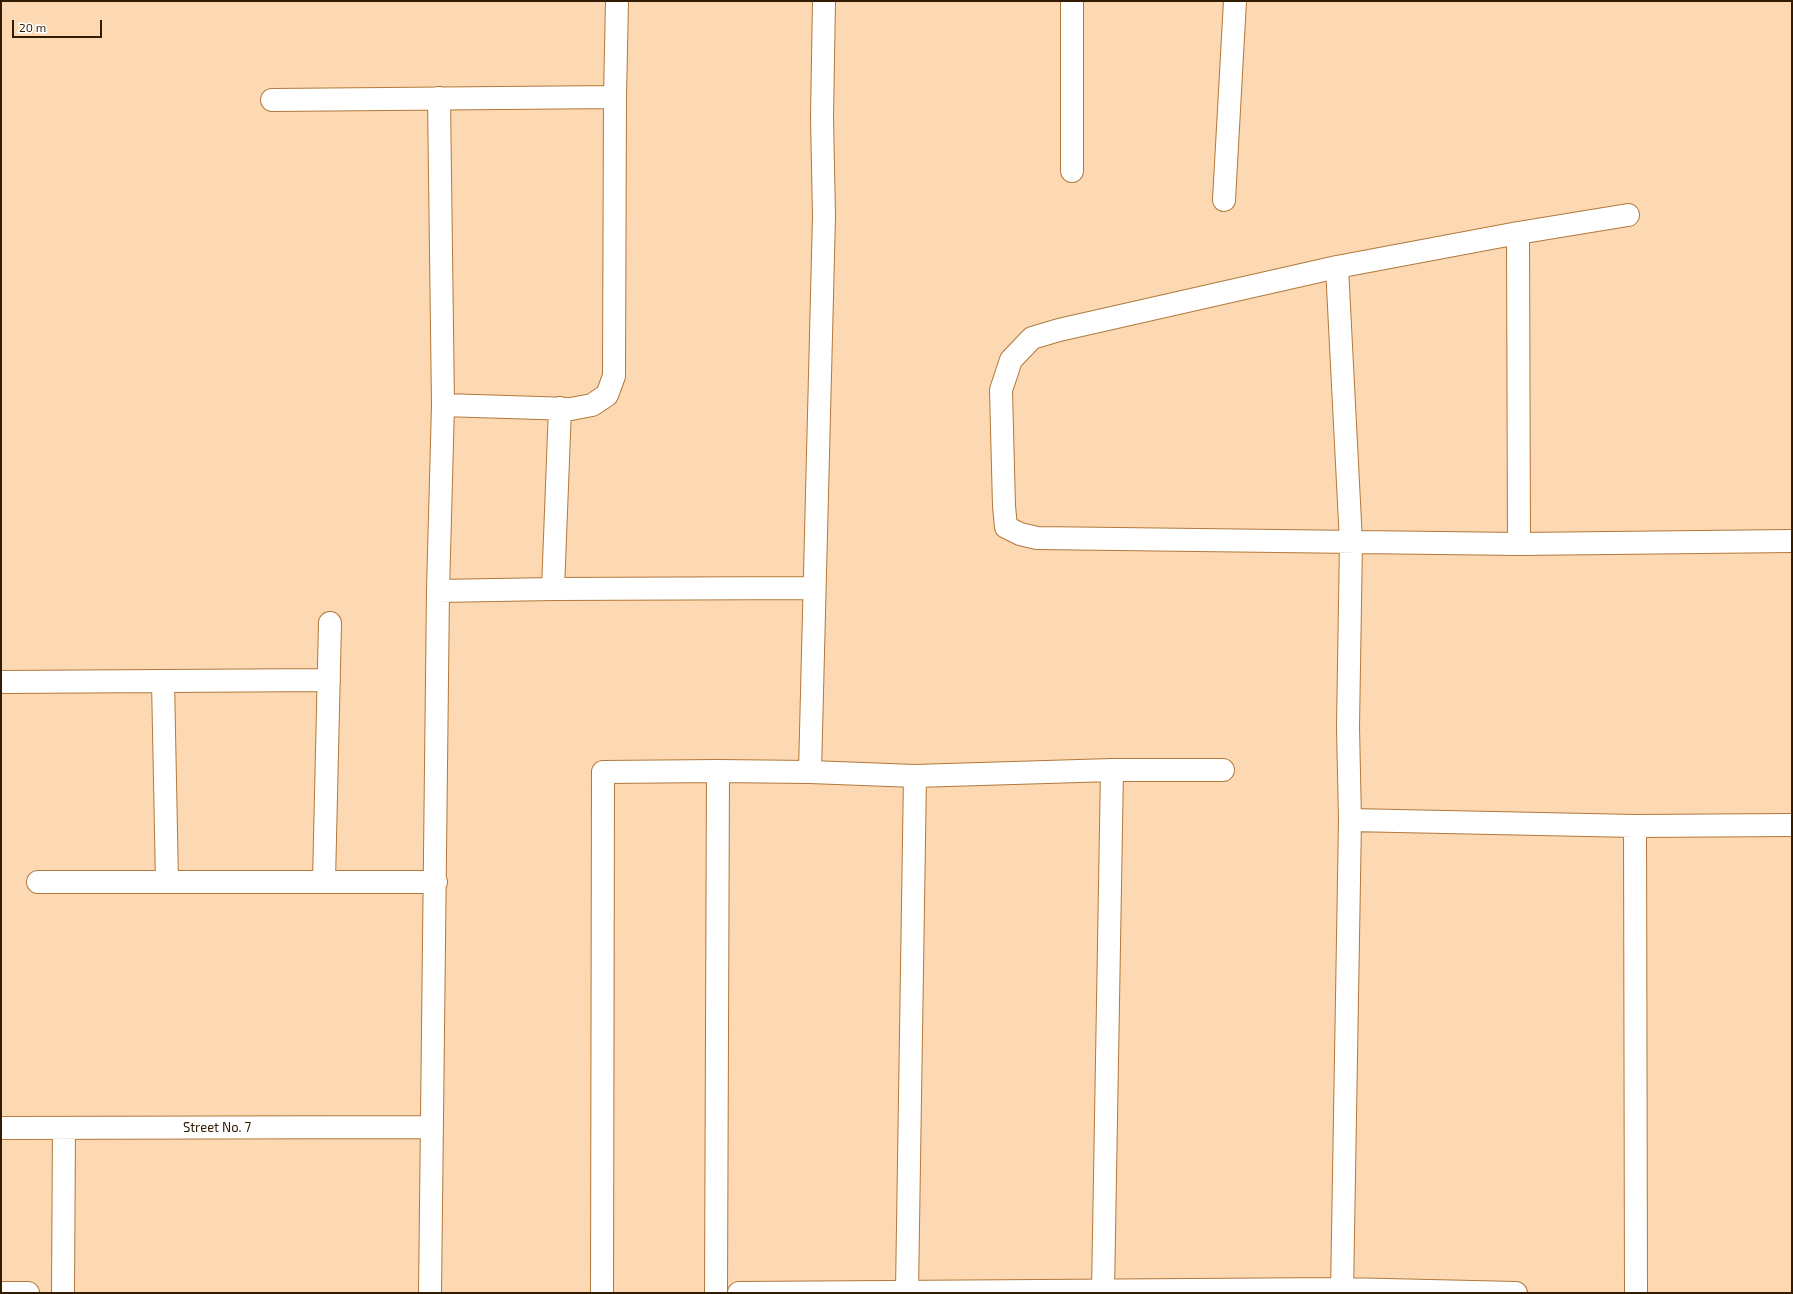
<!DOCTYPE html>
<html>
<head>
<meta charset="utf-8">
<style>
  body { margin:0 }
  #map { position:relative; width:1793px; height:1294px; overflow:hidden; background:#fcd8b3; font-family:"Exo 2",sans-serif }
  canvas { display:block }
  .frame { position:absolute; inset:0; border:2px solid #311b01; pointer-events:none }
  .scale { position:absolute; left:12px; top:20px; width:90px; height:18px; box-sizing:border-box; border:2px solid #311b01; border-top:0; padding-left:5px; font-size:12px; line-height:14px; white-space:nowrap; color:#311b01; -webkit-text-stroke:3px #fff; paint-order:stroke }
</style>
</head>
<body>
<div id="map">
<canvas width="1793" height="1294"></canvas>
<div class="frame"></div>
<div class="scale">20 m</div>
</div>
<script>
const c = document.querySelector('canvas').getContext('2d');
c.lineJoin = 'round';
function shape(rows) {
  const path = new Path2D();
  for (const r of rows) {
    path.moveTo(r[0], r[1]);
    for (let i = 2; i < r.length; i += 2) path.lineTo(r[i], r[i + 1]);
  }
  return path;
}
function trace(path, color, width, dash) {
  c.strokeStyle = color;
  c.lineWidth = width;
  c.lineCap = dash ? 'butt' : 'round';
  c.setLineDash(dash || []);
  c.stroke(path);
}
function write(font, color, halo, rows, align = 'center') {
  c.font = font + ' "Exo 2",sans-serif';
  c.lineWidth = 4;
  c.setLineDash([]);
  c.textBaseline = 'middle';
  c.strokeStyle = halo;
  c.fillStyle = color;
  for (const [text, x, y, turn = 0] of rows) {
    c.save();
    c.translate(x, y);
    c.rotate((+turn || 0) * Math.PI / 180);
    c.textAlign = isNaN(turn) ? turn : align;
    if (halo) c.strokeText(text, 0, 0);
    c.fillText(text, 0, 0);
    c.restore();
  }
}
const street = shape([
  [1072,1,1072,171],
  [272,100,615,97],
  [1224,200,1235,1],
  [1628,215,1518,233,1337,267,1059,330,1032,338,1011,360,1001,390,1004,506,1006,527,1020,534,1037,538,1519,544,1792,541],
  [1518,233,1519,544],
  [1337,267,1351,542,1348,727,1350,820,1342,1293],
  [443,405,571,409,592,405,607,395,614,376,615,97,617,1],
  [553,589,560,408],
  [438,591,553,589,814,588],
  [163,681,167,882],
  [1,682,329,680],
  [1112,770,1223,770],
  [810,772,915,776,1112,770,1103,1292],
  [1350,820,1635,826,1636,1293],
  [1635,826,1792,825],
  [324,881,330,623],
  [38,882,436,882],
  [1,1128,432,1127],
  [907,1291,915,776],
  [1,1293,28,1293],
  [63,1293,64,1128],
  [430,1293,438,591,443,405,439,98],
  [602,1293,603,772,718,771,810,772,824,216,822,117,824,1],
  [716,1293,718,771],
  [739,1293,1342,1289,1516,1293]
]);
const streetNames = [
  ["Street No. 7",217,1128]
];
trace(street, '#b1793a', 24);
trace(street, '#fff', 22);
write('13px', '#311b01', '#fff', streetNames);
</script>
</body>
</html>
